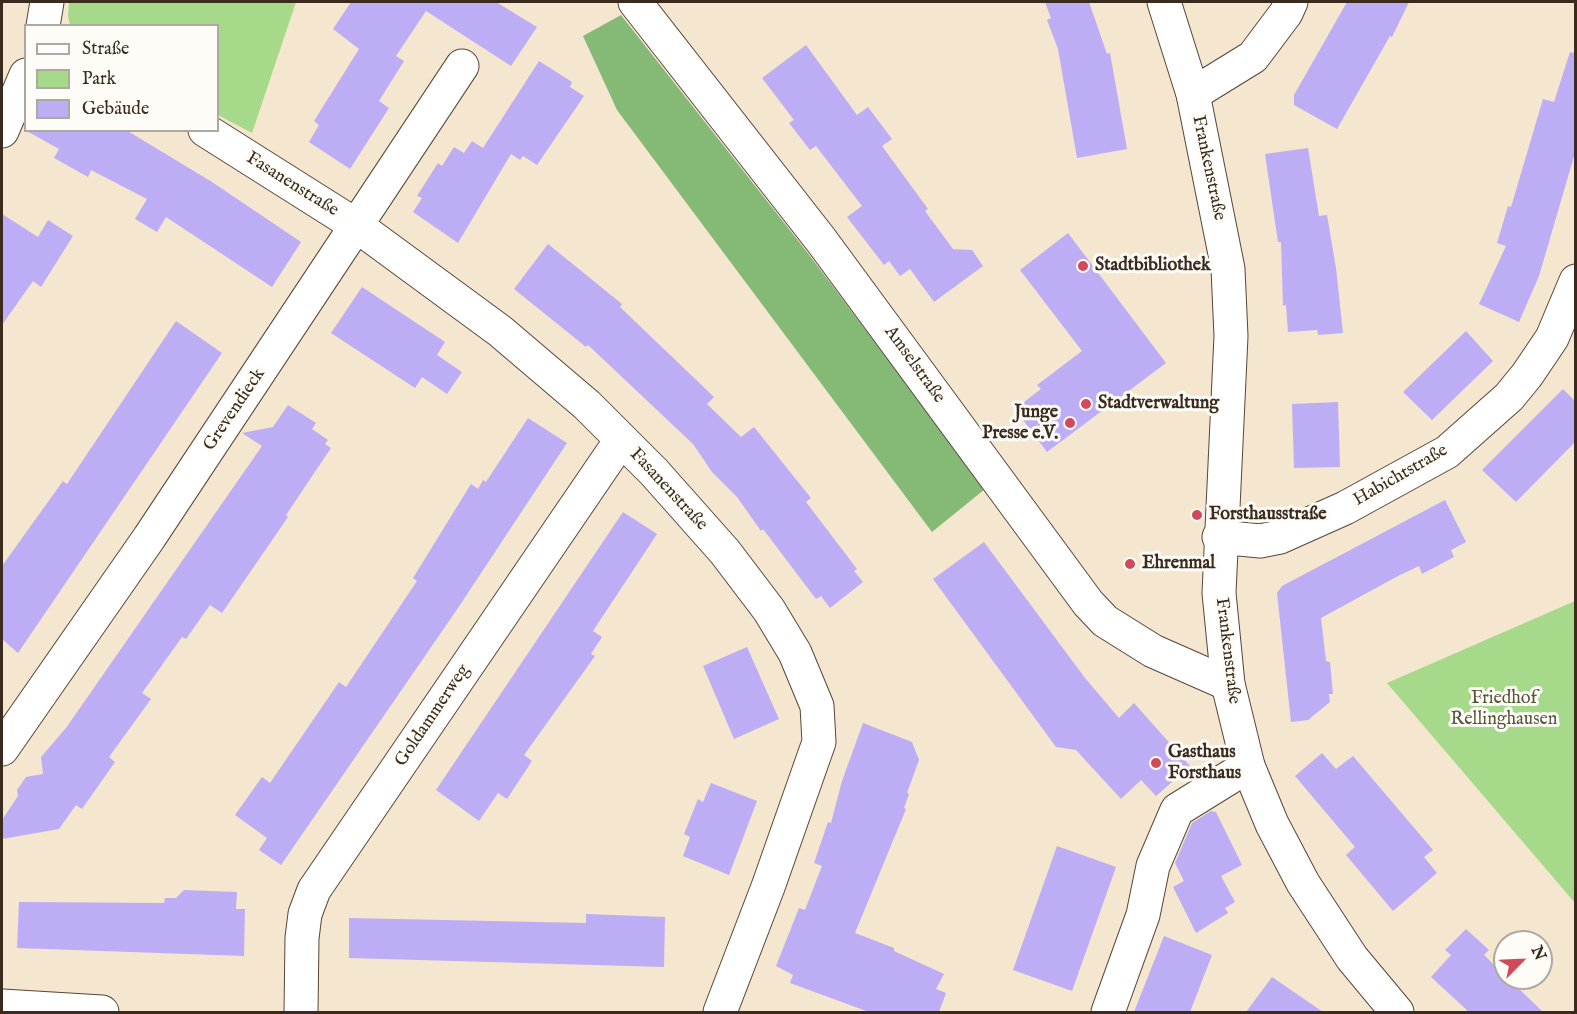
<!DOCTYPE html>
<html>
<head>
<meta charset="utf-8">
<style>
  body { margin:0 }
  #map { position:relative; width:1577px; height:1014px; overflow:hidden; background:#f5e6cf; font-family:"IM FELL English",serif }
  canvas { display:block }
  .frame { position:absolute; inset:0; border:3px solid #3b2a1e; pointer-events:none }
  .legend { position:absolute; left:24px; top:24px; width:195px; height:108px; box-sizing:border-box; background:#fdfcf7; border:2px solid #afa8a0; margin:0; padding:8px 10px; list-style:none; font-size:18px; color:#3b2a1e }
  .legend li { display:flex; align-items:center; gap:12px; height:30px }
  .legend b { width:30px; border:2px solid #afa8a0 }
  .north { position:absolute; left:1493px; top:930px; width:60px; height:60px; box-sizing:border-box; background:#fdfcf7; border:2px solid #afa8a0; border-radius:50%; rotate:66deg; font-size:16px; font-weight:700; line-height:24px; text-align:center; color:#3b2a1e }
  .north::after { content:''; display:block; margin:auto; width:21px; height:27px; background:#d1495b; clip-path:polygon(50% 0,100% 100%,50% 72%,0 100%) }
</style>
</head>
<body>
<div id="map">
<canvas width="1577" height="1014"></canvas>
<div class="frame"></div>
<ul class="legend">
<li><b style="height:8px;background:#fff"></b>Straße</li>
<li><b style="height:16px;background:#a6da8a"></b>Park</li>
<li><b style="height:16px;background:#bdadf4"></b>Gebäude</li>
</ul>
<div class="north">N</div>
</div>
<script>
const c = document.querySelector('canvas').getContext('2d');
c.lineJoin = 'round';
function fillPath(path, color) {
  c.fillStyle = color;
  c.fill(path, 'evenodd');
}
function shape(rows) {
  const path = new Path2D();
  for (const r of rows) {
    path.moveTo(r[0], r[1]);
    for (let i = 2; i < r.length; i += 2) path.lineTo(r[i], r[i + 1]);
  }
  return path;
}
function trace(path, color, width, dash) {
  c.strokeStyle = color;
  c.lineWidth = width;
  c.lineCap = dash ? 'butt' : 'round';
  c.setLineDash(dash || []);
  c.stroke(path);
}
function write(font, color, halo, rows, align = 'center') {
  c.font = font + ' "IM FELL English",serif';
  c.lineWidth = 6;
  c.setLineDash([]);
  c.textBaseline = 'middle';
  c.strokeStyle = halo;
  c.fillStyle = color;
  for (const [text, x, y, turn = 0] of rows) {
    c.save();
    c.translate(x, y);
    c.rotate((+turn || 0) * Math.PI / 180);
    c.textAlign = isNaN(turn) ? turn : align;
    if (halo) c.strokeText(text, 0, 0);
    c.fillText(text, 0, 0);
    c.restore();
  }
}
const green = shape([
  [69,2,296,2,252,133,218,115,218,26,70,25,68,16],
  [1575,601,1575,903,1387,683]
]);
const forest = shape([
  [621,15,807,252,985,489,932,532,617,110,583,36]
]);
const building = shape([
  [351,2,496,2,537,27,511,66,426,11,396,56,404,61,379,101,389,108,350,169,309,142,319,125,314,121,359,49,333,29],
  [1045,2,1089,2,1107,54,1110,53,1127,149,1077,158,1058,49,1047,20,1051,18],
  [1347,2,1409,2,1392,37,1390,36,1337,129,1294,105,1294,95],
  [806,45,857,115,868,107,892,139,882,146,928,209,925,211,953,249,972,250,983,266,934,302,910,269,900,276,889,261,884,265,847,217,862,206,816,146,810,150,789,123,794,120,762,78],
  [1570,52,1575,53,1575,153,1539,276,1519,322,1479,304,1506,246,1497,243,1508,206,1511,207,1543,99,1554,102],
  [539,61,572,82,570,87,584,96,537,165,523,156,520,160,511,154,458,243,413,212,422,198,417,196,438,163,442,166,454,147,464,153,472,141,483,148],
  [25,130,126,130,212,182,301,242,272,287,166,217,157,232,135,219,147,199,91,170,88,177,54,158,59,149],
  [1308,148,1319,216,1327,215,1336,268,1343,333,1318,335,1317,330,1288,332,1286,305,1283,306,1281,242,1278,242,1265,154],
  [2,214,38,237,48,220,73,236,41,287,33,281,2,325],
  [1068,233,1166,363,1047,452,1015,409,1041,389,1037,385,1082,351,1020,270],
  [548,244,622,304,620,307,714,397,707,404,741,437,754,427,811,498,806,502,857,569,854,571,863,582,830,608,821,596,816,599,763,529,761,531,737,497,712,472,693,444,588,345,586,347,514,289],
  [362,287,445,342,437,355,462,372,447,394,422,377,415,388,331,333],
  [176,321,222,353,18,653,2,639,2,566,63,481,67,484],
  [1466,331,1493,361,1432,420,1403,392],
  [1563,389,1575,401,1575,442,1516,502,1482,470],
  [1338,402,1340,467,1294,468,1292,404],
  [288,405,316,423,312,429,328,440,325,444,331,448,286,515,288,517,222,613,210,605,186,639,182,637,142,693,151,699,109,757,115,762,82,809,76,805,59,829,2,839,2,820,18,796,17,790,26,777,43,774,41,757,66,728,262,446,242,433,273,427],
  [528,418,567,443,458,608,281,865,259,850,267,838,235,815,262,777,270,783,339,682,346,687,417,581,413,578,471,484,478,489,483,480,486,482],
  [1445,500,1466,542,1451,550,1454,557,1422,574,1419,566,1398,576,1321,618,1326,661,1330,662,1333,694,1329,694,1330,702,1308,720,1291,722,1277,593,1282,586],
  [623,512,657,534,593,631,602,637,591,654,595,656,524,755,532,761,507,799,498,793,479,821,436,790],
  [984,542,1085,678,1119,718,1134,703,1190,766,1156,796,1141,780,1121,799,1076,750,1056,747,933,579],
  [747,647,779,719,734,739,703,666],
  [863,723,912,742,919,760,907,793,909,794,904,808,906,809,855,933,894,948,894,951,944,974,936,989,946,993,939,1012,869,1012,790,983,793,975,776,966,799,908,805,910,822,866,814,863,828,822,831,823,842,781],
  [1322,753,1336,769,1353,756,1433,850,1424,857,1437,873,1393,911,1346,855,1355,847,1295,776],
  [711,783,757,801,729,875,683,856,690,837,684,834,698,799,703,802],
  [1211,811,1216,812,1242,865,1221,876,1235,902,1225,908,1228,913,1196,933,1173,887,1184,881,1175,863,1192,823],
  [1057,846,1116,867,1072,991,1013,970],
  [184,890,237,892,236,909,245,909,244,956,17,948,19,902,164,903,165,898,176,898],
  [586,914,665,917,664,967,349,958,349,918,586,923],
  [1466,929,1489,950,1484,955,1543,1012,1469,1012,1431,977,1451,955,1445,950],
  [1164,936,1212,955,1190,1012,1134,1012],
  [1272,977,1323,1012,1246,1012]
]);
const minor = shape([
  [635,2,821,240,1088,603,1105,621,1153,651,1228,684],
  [43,26,47,2],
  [1193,94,1253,57,1286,13,1291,2],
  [205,130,357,226,500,331,587,405,654,472,725,552,769,610,795,653,817,706,819,742,768,887,720,1012],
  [2,131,26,75],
  [1219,537,1260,541,1280,537,1345,508,1447,452,1509,397,1527,375,1552,338,1576,281],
  [2,749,149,538,462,66],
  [2,1006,102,1012],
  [301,1012,302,938,305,914,314,890,621,440],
  [1108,1012,1143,915,1153,866,1177,810,1248,766]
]);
const secondary = shape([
  [1164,2,1193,94,1228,269,1231,336,1219,593,1228,684,1248,766,1272,824,1303,883,1352,958,1397,1012]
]);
const markers = [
  [1083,266,6,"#d1495b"],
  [1086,404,6,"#d1495b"],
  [1070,423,6,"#d1495b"],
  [1197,515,6,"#d1495b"],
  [1130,564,6,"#d1495b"],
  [1156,763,6,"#d1495b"]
];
const streetNames = [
  ["Frankenstraße",1208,168,78],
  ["Fasanenstraße",292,185,32],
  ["Amselstraße",914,365,54],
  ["Grevendieck",235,410,-56],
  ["Habichtstraße",1401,476,-30],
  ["Fasanenstraße",668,490,47],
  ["Frankenstraße",1227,651,83],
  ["Goldammerweg",433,716,-56]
];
const poiNames = [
  ["Stadtbibliothek",1095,266],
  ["Stadtverwaltung",1098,404],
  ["Junge",1058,413,"right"],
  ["Presse e.V.",1058,434,"right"],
  ["Forsthausstraße",1209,515],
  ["Ehrenmal",1142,564],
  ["Gasthaus",1168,753],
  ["Forsthaus",1168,774]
];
const parkNames = [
  ["Friedhof",1504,699],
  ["Rellinghausen",1504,720]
];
fillPath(green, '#a6da8a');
fillPath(forest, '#84ba76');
fillPath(building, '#bdadf4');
trace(minor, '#574639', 35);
trace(secondary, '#574639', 35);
trace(minor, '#fff', 33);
trace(secondary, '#fff', 33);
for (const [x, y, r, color] of markers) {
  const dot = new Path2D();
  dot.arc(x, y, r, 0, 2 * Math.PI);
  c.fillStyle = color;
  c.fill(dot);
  trace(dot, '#fdfcf7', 2);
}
write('18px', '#3b2a1e', '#fdfcf7', streetNames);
write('bold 18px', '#3b2a1e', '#fdfcf7', poiNames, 'left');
write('18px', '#565639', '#fdfcf7', parkNames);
</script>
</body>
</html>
